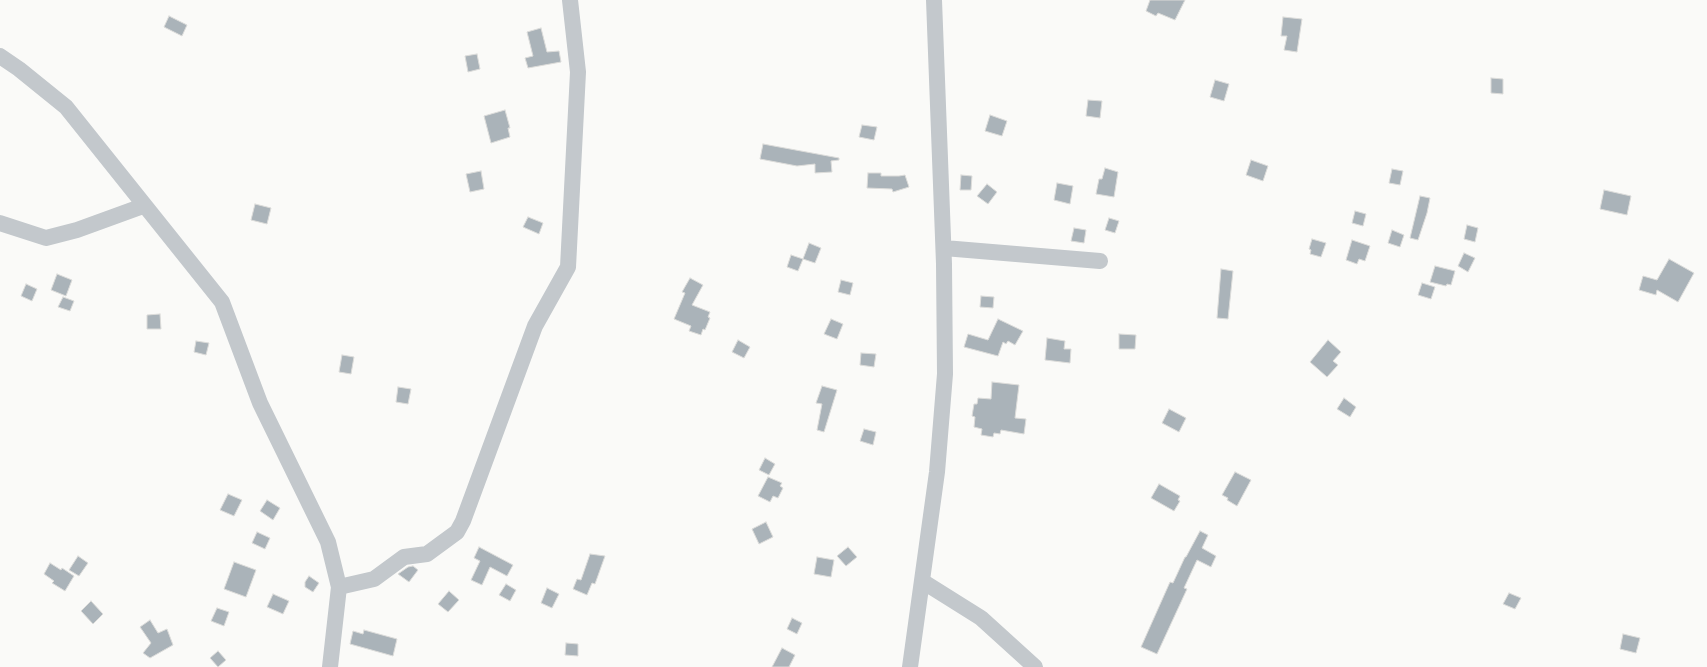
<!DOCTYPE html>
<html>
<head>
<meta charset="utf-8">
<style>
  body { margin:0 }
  canvas { display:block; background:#fafaf8 }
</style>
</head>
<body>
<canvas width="1707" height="667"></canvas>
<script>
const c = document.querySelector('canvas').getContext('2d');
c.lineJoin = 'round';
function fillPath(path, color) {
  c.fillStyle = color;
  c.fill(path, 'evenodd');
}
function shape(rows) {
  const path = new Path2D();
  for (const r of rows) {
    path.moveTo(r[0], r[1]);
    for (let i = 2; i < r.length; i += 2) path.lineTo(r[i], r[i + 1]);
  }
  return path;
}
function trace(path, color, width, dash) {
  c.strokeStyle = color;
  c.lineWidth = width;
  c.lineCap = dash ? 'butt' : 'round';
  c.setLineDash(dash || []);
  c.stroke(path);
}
const building = shape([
  [1150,0,1185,0,1175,20,1158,13,1156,16,1146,11,1150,0],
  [169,16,187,25,182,36,164,27,169,16],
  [1283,17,1302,19,1297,52,1284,50,1287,36,1281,36,1283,17],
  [541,28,547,52,559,51,561,62,528,68,525,58,533,56,527,32,541,28],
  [477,54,480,69,468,72,465,56,477,54],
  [1491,78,1503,79,1503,94,1491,93,1491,78],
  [1215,80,1229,84,1224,101,1210,97,1215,80],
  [1088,100,1102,101,1100,118,1086,116,1088,100],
  [505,110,510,128,508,128,510,137,491,143,484,116,505,110],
  [990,115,1007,121,1002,136,985,131,990,115],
  [862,125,877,127,874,140,859,137,862,125],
  [763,144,839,158,839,160,831,161,832,172,815,173,815,164,797,166,760,159,763,144],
  [1251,160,1268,166,1263,181,1246,175,1251,160],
  [1105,168,1118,172,1114,197,1096,194,1099,179,1102,179,1105,168],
  [1392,169,1403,171,1400,185,1389,183,1392,169],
  [481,171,484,189,470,192,466,174,481,171],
  [868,173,881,173,881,176,899,176,905,175,909,187,893,192,892,189,867,188,868,173],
  [961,175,972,176,971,190,960,190,961,175],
  [1057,183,1073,186,1070,204,1054,200,1057,183],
  [987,184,997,192,988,204,977,196,987,184],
  [1604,190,1631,196,1627,215,1600,209,1604,190],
  [1420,196,1430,198,1427,213,1418,240,1410,238,1420,196],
  [255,204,271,208,267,224,251,220,255,204],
  [1355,211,1366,214,1363,226,1352,223,1355,211],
  [528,217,543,223,539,234,523,227,528,217],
  [1109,218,1119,221,1115,233,1105,230,1109,218],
  [1467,225,1478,228,1475,242,1464,239,1467,225],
  [1074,228,1086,230,1084,243,1071,241,1074,228],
  [1392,230,1404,235,1400,247,1388,243,1392,230],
  [1312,239,1326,243,1321,257,1310,254,1311,250,1309,249,1312,239],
  [1352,240,1370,246,1365,261,1359,259,1357,264,1346,260,1352,240],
  [809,243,821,248,815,263,803,259,809,243],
  [1464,253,1475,258,1468,272,1458,266,1464,253],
  [791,255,803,259,798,271,787,267,791,255],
  [1669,259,1694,273,1678,302,1657,290,1656,295,1639,290,1643,276,1657,280,1669,259],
  [1435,266,1455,271,1451,285,1447,284,1446,286,1430,282,1435,266],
  [1221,269,1233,271,1228,319,1217,318,1221,269],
  [57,274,72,280,66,296,51,290,57,274],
  [690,278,703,285,692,305,710,312,708,317,710,318,705,330,703,329,701,335,689,331,691,326,674,319,685,293,682,292,690,278],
  [841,280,853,283,850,295,838,292,841,280],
  [1422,283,1435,287,1431,299,1418,295,1422,283],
  [26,284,37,289,32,301,21,296,26,284],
  [981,296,994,297,993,308,980,307,981,296],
  [63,297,74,301,70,311,58,307,63,297],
  [160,314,161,329,147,329,147,315,160,314],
  [831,319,843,324,837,339,824,334,831,319],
  [998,319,1023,331,1015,345,1008,341,1006,344,1003,342,998,356,964,347,968,334,988,340,998,319],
  [1119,334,1136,335,1135,349,1119,349,1119,334],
  [1047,338,1065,341,1064,349,1071,349,1070,363,1045,360,1047,338],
  [738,340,750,347,744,358,732,352,738,340],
  [1328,340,1341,352,1333,361,1338,365,1327,377,1310,362,1328,340],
  [196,341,209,343,206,355,194,352,196,341],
  [861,353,876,354,874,367,860,365,861,353],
  [342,355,354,357,351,374,339,372,342,355],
  [992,382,1019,385,1015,418,1026,419,1024,434,1001,430,1000,434,994,433,993,437,981,435,982,429,974,427,975,417,972,416,974,404,977,404,978,398,991,399,992,382],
  [822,386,837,390,824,432,817,430,822,404,816,403,822,386],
  [398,387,411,389,408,404,396,402,398,387],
  [1344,398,1356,407,1350,417,1337,409,1344,398],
  [1169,409,1186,418,1179,432,1162,423,1169,409],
  [864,429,876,432,873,445,860,441,864,429],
  [765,458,775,464,769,475,759,470,765,458],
  [1235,472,1251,480,1237,506,1227,500,1228,498,1222,495,1235,472],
  [768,477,782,483,780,486,783,488,778,498,773,496,770,502,758,496,768,477],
  [1159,484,1180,496,1178,500,1180,501,1174,511,1151,498,1159,484],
  [228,494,242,500,234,516,220,510,228,494],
  [267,500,280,508,273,520,260,511,267,500],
  [766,522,773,537,759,544,752,529,766,522],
  [1200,531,1208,535,1202,548,1216,556,1211,567,1197,560,1184,588,1187,589,1157,654,1141,647,1170,582,1173,583,1185,557,1186,557,1200,531],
  [257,532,270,538,265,549,252,543,257,532],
  [479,547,513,565,507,576,490,567,482,585,471,580,480,561,474,558,479,547],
  [848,547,857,557,846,566,837,556,848,547],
  [590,554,605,556,595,584,592,583,587,595,573,589,577,579,581,580,590,554],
  [78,556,88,563,79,576,69,570,78,556],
  [817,557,834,560,831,577,814,574,817,557],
  [234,562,256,570,246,597,224,589,234,562],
  [50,563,61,570,62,568,74,576,65,591,52,583,54,581,44,574,50,563],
  [413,566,418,570,409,582,398,574,408,567,413,566],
  [309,576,319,583,313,592,305,587,305,582,309,576],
  [506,584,516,590,510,601,499,595,506,584],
  [547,588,559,594,552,608,541,603,547,588],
  [449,591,459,600,448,612,438,604,449,591],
  [1509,593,1521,598,1515,609,1503,604,1509,593],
  [273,594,289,601,283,614,267,607,273,594],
  [91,601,103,614,93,624,81,611,91,601],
  [217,608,229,612,224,626,211,621,217,608],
  [792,618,802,623,797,634,787,629,792,618],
  [150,620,158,633,167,629,173,645,150,658,143,653,151,643,140,627,150,620],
  [364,630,397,639,393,656,350,644,353,631,363,634,364,630],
  [1623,634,1640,638,1636,653,1620,649,1623,634],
  [566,643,578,644,578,656,565,655,566,643],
  [782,648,795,655,789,667,772,667,782,648],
  [218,651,226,660,218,667,210,658,218,651]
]);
const street = shape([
  [0,56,19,69,66,107,222,302,260,403,328,542,339,587,330,667],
  [0,223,46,238,77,230,143,206],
  [944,248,1100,261],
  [922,581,981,618,1035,667],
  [339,587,374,579,404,557,427,554,457,532,463,521,535,326,568,267,578,72,570,0],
  [910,667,937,472,945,374,944,264,934,0]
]);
fillPath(building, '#aab3b9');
trace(building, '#dcdcda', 1);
trace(street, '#c3c8cc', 16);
</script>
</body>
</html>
